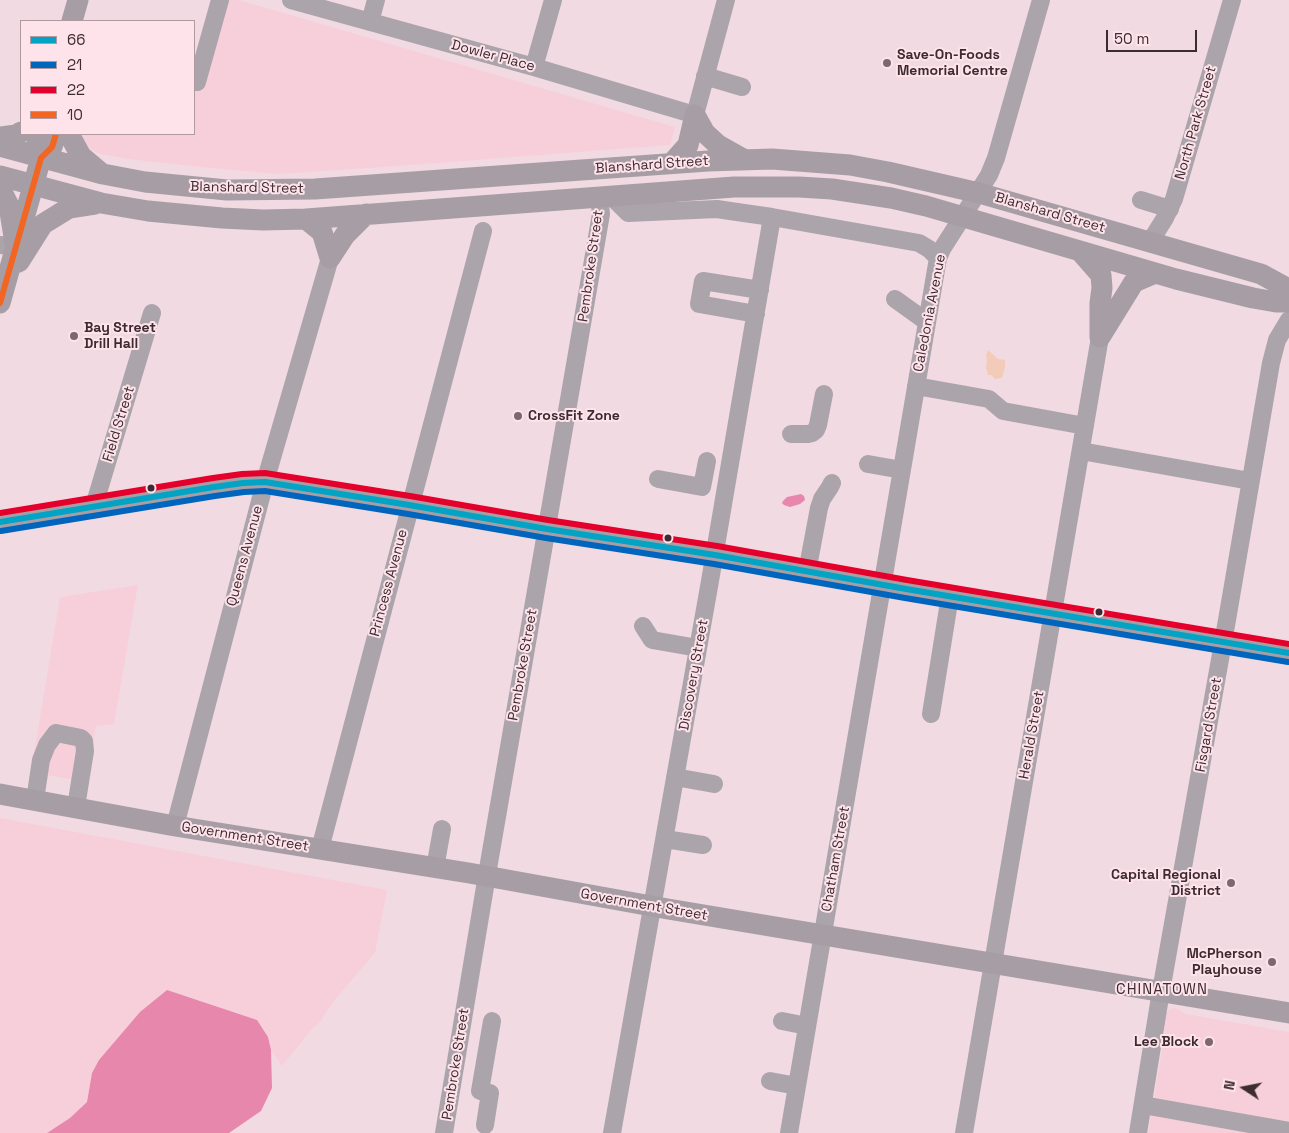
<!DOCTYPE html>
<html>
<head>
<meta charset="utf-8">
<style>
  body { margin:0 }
  #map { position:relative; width:1289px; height:1133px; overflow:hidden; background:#f2dae2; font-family:"Space Grotesk",sans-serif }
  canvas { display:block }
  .legend { position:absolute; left:20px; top:20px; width:175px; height:115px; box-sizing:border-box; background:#ffe3eb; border:1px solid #b199a0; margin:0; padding:6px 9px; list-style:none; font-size:15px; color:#3c2b30 }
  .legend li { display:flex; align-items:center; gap:10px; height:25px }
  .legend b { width:25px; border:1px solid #b199a0 }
  .north { position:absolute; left:1219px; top:1063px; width:50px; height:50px; -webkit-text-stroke:4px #ffe3eb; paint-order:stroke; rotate:281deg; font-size:14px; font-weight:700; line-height:20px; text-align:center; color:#3c2b30 }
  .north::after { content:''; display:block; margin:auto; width:18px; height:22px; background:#3c2b30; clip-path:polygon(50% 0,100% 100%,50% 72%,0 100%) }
  .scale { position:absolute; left:1106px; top:30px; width:91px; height:22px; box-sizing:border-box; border:2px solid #3c2b30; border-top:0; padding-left:6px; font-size:15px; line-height:18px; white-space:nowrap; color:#3c2b30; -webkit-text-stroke:4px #ffe3eb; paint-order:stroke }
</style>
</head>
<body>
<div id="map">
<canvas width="1289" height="1133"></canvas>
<ul class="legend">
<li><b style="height:6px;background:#03a3c6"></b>66</li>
<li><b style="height:6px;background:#0065bd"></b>21</li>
<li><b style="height:6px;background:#e4002b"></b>22</li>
<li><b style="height:6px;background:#f26522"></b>10</li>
</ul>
<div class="north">N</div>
<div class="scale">50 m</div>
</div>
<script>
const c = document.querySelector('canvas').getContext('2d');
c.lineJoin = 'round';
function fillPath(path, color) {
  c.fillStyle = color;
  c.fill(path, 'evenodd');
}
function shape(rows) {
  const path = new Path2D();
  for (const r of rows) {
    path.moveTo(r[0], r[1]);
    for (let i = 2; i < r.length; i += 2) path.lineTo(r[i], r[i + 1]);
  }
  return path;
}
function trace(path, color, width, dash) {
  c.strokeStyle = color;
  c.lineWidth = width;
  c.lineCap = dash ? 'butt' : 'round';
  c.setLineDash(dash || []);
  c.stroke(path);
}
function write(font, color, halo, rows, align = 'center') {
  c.font = font + ' "Space Grotesk",sans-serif';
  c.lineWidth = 4;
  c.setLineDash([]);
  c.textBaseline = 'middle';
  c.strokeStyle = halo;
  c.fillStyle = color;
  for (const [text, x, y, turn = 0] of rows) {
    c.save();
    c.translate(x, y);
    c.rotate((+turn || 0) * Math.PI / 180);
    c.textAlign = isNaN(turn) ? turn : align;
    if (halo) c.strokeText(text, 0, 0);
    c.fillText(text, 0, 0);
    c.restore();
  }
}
const built = shape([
  [228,0,239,0,675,127,670,145,385,167,278,174,210,168,128,159,100,154,90,149,82,141,79,134,194,134,194,85],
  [138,585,114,724,96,726,86,782,31,772,60,597],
  [0,818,387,890,375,953,333,1002,320,1022,311,1030,282,1066,271,1050,268,1037,257,1020,237,1014,198,1000,92,1073,87,1102,70,1118,47,1133,0,1133],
  [1175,1008,1178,1009,1186,1014,1289,1032,1289,1133,1148,1133,1165,1032,1164,1029,1166,1014,1170,1009]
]);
const green = shape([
  [988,350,998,359,1005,360,1005,367,1002,378,995,379,991,375,988,375,986,367,987,361,986,355]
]);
const water = shape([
  [801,494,804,496,805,500,800,504,790,507,784,505,782,503,783,501,787,497],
  [167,990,257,1020,268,1037,271,1050,272,1088,261,1111,229,1133,47,1133,70,1118,87,1102,92,1073,99,1060,140,1012]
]);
const minor = shape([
  [291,0,534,67,695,115,726,0],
  [370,22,376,0],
  [534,67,553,0],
  [705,76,742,87],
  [194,82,197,82,220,0],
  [611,196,628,213,717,209,730,211,772,217,919,243,929,249,938,258],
  [1141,200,1170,209],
  [1150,242,1165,218,1174,199,1232,0],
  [0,245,16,247],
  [895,299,927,322],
  [756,314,699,304,703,281,760,290],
  [916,386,989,399,1003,411,1085,426],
  [791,434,808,434,812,433,816,430,818,425,824,394],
  [1081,451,1250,481],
  [868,464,902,470],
  [658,479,702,487,707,461],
  [94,506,152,313],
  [807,572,819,508,822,499,830,487,832,483],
  [643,626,652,640,698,648],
  [931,714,950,596],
  [675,777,714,784],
  [35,800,41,760,47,745,56,733,81,738,84,741,85,751,76,807],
  [175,826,265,482,330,258],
  [665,839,703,845],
  [320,849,483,231],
  [435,868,442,829],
  [782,1021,807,1026],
  [770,1081,797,1086],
  [1143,1105,1289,1131],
  [485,1125,490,1093,480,1091,492,1021],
  [444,1133,489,863,601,214,599,197],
  [612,1133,710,581,772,217],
  [789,1133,938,258,942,249,989,175,996,158,1041,0],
  [964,1133,1100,337],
  [1138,1133,1161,991,1227,620,1271,363,1277,340,1289,320]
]);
const major = shape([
  [72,21,78,0],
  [695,115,705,133,718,145,743,159],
  [40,134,37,143,41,158],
  [69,134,81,156,100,172],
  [0,137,16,135,21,132],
  [0,146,103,174,145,182,227,190,315,189,708,161,772,159,850,165,888,172,979,193,1261,274,1283,286,1289,291],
  [672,163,688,145,695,115],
  [0,176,101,203,148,211,222,218,263,220,306,219,734,187,799,187,832,189,891,198,926,206,1176,279,1253,298,1276,302,1289,302],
  [0,188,9,206,15,243],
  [306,219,322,232,330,258],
  [1080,251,1101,275,1102,288,1100,303,1100,337],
  [330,258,345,235,366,214],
  [19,262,43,224,69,208,95,204],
  [0,303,41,158,52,147,56,134],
  [1100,337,1134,282,1155,273],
  [0,522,214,487,243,483,265,482,409,505,547,529,715,555,906,589,1289,653],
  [0,794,175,826,469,873,668,909,1289,1013]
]);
const bus1 = shape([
  [0,522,214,487,243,483,265,482,409,505,547,529,715,555,906,589,1289,653]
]);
const bus2 = shape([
  [1,531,215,496,244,492,265,491,408,514,546,538,714,564,905,598,1288,662]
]);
const bus3 = shape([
  [0,513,213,478,242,474,265,473,410,496,548,520,717,546,907,580,1289,644]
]);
const bus4 = shape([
  [0,303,41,158,52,147,56,134]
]);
const markers = [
  [887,63,5,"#7c686e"],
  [74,336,5,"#7c686e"],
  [518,416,5,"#7c686e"],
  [151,488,4.5,"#3c2b30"],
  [668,538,4.5,"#3c2b30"],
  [1099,612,4.5,"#3c2b30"],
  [1231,883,5,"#7c686e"],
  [1272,962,5,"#7c686e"],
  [1209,1042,5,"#7c686e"]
];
const poiNames = [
  ["Save-On-Foods",897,55],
  ["Memorial Centre",897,71],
  ["Bay Street",84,328],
  ["Drill Hall",84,344],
  ["CrossFit Zone",528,416],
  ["Capital Regional",1221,875,"right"],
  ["District",1221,891,"right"],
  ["McPherson",1262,954,"right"],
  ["Playhouse",1262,970,"right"],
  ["Lee Block",1199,1042,"right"]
];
const streetNames = [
  ["Dowler Place",493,56,15],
  ["North Park Street",1196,123,-74],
  ["Blanshard Street",652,165,-4],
  ["Blanshard Street",247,188,1],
  ["Blanshard Street",1050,213,16],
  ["Pembroke Street",591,266,-82],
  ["Caledonia Avenue",930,313,-79],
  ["Field Street",119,424,-73],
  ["Queens Avenue",245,556,-75],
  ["Princess Avenue",389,583,-75],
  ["Pembroke Street",523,665,-80],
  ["Discovery Street",694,675,-80],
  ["Fisgard Street",1209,725,-80],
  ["Herald Street",1032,735,-80],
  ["Government Street",245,837,9],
  ["Chatham Street",836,859,-80],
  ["Government Street",644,905,10],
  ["Pembroke Street",456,1064,-81]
];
const neighbourhoodNames = [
  ["CHINATOWN",1162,990]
];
fillPath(built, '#f7cfdb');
fillPath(green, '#f3cbb9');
fillPath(water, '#e887ac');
trace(minor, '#aca4ab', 18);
trace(major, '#a79ea5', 21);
trace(bus1, '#03a3c6', 6);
trace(bus2, '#0065bd', 6);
trace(bus3, '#e4002b', 6);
trace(bus4, '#f26522', 6);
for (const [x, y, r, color] of markers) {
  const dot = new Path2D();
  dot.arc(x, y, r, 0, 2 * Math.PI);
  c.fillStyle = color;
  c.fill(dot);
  trace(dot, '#ffe3eb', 2);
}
write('bold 14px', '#3c2b30', '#ffe3eb', poiNames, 'left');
write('14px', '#3c2b30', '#ffe3eb', streetNames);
c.letterSpacing = '1px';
write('15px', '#3c2b30', '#ffe3eb', neighbourhoodNames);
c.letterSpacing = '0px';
</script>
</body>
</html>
